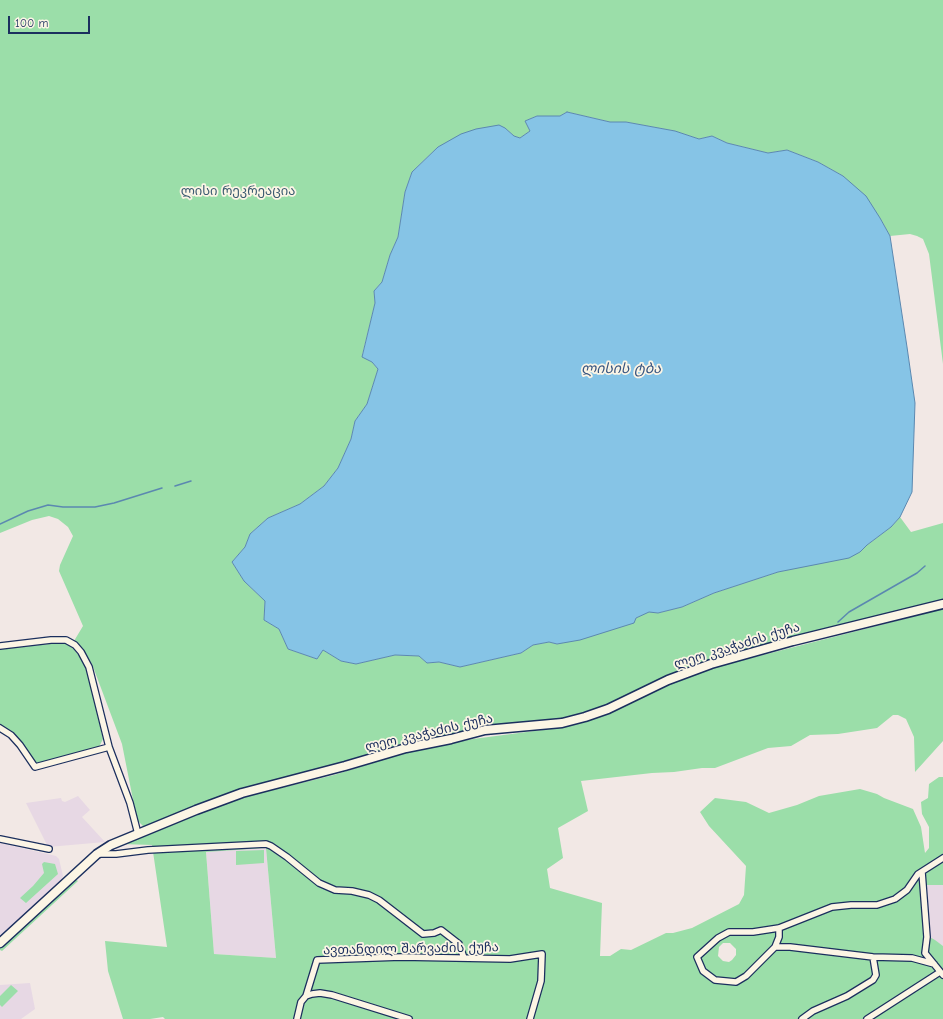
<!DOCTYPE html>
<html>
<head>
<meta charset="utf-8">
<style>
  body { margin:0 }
  #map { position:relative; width:943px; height:1019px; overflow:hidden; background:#f2e8e5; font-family:"Comic Neue",sans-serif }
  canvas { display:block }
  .scale { position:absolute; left:8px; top:16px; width:82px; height:18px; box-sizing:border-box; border:2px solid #1b2f5e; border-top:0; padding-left:5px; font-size:12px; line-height:14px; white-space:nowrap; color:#1b2f5e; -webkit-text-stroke:3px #fcf5e5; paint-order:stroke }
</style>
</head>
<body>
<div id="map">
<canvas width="943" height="1019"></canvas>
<div class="scale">100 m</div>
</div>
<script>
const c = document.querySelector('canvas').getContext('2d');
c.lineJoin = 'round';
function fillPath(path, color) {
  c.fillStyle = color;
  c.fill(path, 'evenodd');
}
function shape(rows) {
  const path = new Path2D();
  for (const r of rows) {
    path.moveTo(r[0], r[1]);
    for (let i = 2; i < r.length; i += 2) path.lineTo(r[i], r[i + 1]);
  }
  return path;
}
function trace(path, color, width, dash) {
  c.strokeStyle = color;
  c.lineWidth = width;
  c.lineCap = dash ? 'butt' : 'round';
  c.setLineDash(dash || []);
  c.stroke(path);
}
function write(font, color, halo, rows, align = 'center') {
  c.font = font + ' "Comic Neue","Noto Sans Georgian",sans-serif';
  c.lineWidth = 3.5;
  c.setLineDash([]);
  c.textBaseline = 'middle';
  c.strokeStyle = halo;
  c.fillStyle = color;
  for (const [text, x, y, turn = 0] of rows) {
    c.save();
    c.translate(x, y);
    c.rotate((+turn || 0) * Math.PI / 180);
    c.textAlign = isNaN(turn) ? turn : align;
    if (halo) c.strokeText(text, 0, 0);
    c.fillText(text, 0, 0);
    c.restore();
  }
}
const built = shape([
  [78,796,90,810,82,817,105,842,48,847,26,803,61,798,62,801,65,802],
  [0,843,56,856,59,859,63,876,61,881,0,938],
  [266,848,276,958,214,954,206,851],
  [924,885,943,885,943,946,929,937],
  [30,983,35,1009,21,1019,0,1019,0,985]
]);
const green = shape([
  [0,0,943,0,943,364,929,254,923,239,917,236,910,234,890,236,880,218,843,176,818,162,787,150,768,153,727,143,712,136,699,139,674,131,626,122,610,122,567,112,560,116,537,116,525,121,530,131,520,138,514,136,505,128,438,147,412,172,405,192,398,237,390,255,382,282,374,291,375,303,362,356,372,362,378,369,367,404,355,421,351,439,338,468,324,486,300,504,268,518,250,534,245,547,232,562,244,581,265,601,264,620,279,629,288,649,317,659,323,650,341,661,356,664,395,655,419,656,427,663,439,662,460,667,521,653,533,645,549,642,557,644,633,623,636,618,649,611,658,613,682,607,714,593,778,572,860,552,867,545,891,527,900,517,911,532,943,523,943,601,792,638,608,706,561,721,451,735,403,743,347,762,241,789,183,810,144,827,137,820,122,744,92,664,84,651,78,643,74,641,83,626,59,571,60,565,73,536,68,527,58,519,49,516,32,520,0,533],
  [943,609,943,741,915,772,914,737,906,719,898,715,893,715,877,728,838,734,810,735,791,746,768,748,715,768,702,768,674,772,652,773,581,781,588,811,558,828,563,858,547,869,550,888,602,903,600,956,610,956,621,949,631,950,666,933,673,933,692,928,739,904,744,895,746,866,709,826,700,812,715,798,746,802,769,813,797,805,819,796,860,789,877,794,884,798,913,809,921,827,925,853,929,848,929,827,922,814,921,802,928,798,929,784,939,777,943,777,943,885,924,885,924,934,935,940,943,946,943,1019,165,1019,163,1017,150,1019,123,1019,108,971,105,941,167,947,152,845,121,844,193,814,236,799,334,775,417,749,473,739,565,727,597,717,685,678,712,668],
  [266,848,276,958,214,954,206,852],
  [723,943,730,943,736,949,736,955,732,960,729,962,723,961,718,956,719,947],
  [59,643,67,644,74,649,86,666,103,739,99,747,36,765,30,755,11,731,0,725,0,649],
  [264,850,264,863,236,865,236,851],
  [44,862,55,864,58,874,26,903,20,898,33,886,44,873,42,864],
  [75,879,78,881,2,951,0,950,0,947],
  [11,985,18,991,2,1007,0,1005,0,996]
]);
const water = shape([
  [567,112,610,122,626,122,675,131,699,139,712,136,727,143,768,153,787,150,818,162,843,176,866,196,880,218,890,236,907,347,915,403,912,492,900,517,891,527,867,545,860,552,849,558,778,572,714,593,682,607,658,613,649,612,636,618,634,623,580,640,557,644,549,642,533,645,521,653,460,667,439,662,427,663,419,656,395,655,356,664,341,661,323,650,317,659,288,649,279,629,264,620,265,601,244,581,232,562,245,547,250,534,268,518,300,504,324,486,338,468,351,439,355,421,367,404,378,369,372,362,362,357,375,303,374,291,382,282,390,255,398,237,405,192,412,172,438,147,461,134,476,129,499,125,505,128,514,136,520,138,530,131,525,121,537,116,560,116,567,112]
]);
const stream = shape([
  [175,486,191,481],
  [0,524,28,511,48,505,63,507,95,507,114,503,162,488],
  [838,622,849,612,917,573,925,566]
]);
const minor = shape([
  [0,646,51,640,66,640,75,645,81,652,89,667,109,747,130,803,138,834],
  [0,728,11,735,20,745,35,767,109,747],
  [0,839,49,849],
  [97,854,116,854,148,850,266,844,271,846,287,857,319,883,335,890,352,891,369,895,379,900,423,934,434,933,441,930,459,944,464,958],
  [922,872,927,937,925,953,943,975],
  [775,947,779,937,779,928],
  [934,964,912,958,873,957,790,947,775,947,746,976,736,982,715,980,703,971,697,957,718,938,729,932,753,932,779,928,832,907,851,905,877,905,895,899,907,890,918,874,943,858],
  [306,996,317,960,401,957,510,959,542,954,541,981,530,1019],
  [297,1019,301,1002,306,996,312,994,320,993,332,995,409,1019],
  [802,1019,813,1011,847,996,873,980,876,975,873,957],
  [867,1019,940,972]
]);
const secondary = shape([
  [0,943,97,854,111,845,196,810,242,793,345,766,406,748,451,739,485,730,562,723,585,717,608,709,668,680,711,664,793,641,943,604]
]);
const parkNames = [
  ["ლისი რეკრეაცია",238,191]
];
const streetNames = [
  ["ლეო კვაჭაძის ქუჩა",737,646,-17],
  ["ლეო კვაჭაძის ქუჩა",429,733,-13],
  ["ავთანდილ შარვაძის ქუჩა",411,949,-1]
];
const waterNames = [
  ["ლისის ტბა",621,369]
];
fillPath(built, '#e7d8e4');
fillPath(green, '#9bdea9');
fillPath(water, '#86c4e6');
trace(water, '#5b88b0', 1);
trace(stream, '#5b88b0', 1.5);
trace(minor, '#1b2f5e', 8);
trace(secondary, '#1b2f5e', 11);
trace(minor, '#fcf5e5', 5.5);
trace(secondary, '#fcf5e5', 8);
write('13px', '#3b5b71', '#fcf5e5', parkNames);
write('13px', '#1b2f5e', '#fcf5e5', streetNames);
write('italic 14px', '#365480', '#fcf5e5', waterNames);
</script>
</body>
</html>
